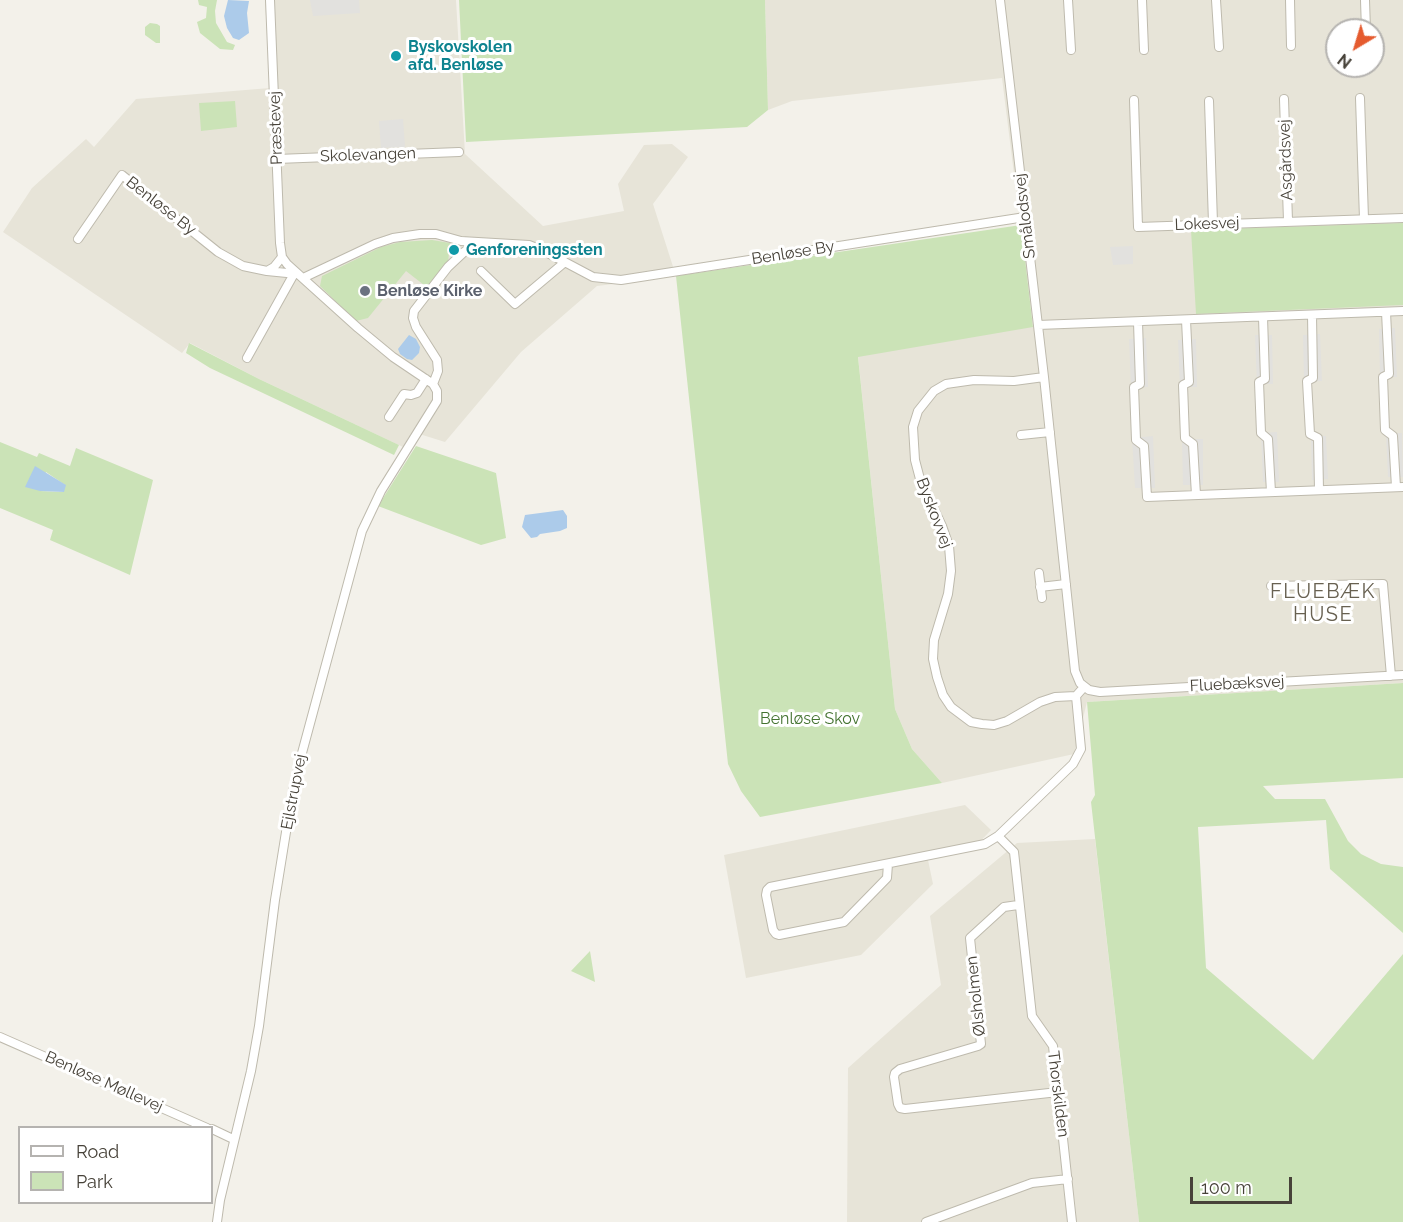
<!DOCTYPE html>
<html>
<head>
<meta charset="utf-8">
<style>
  body { margin:0 }
  #map { position:relative; width:1403px; height:1222px; overflow:hidden; background:#f3f1ea; font-family:Raleway,sans-serif }
  canvas { display:block }
  .legend { position:absolute; left:18px; top:1126px; width:195px; height:78px; box-sizing:border-box; background:#fff; border:2px solid #b5b3b0; margin:0; padding:8px 10px; list-style:none; font-size:18px; color:#474239 }
  .legend li { display:flex; align-items:center; gap:12px; height:30px }
  .legend b { width:30px; border:2px solid #b5b3b0 }
  .north { position:absolute; left:1325px; top:18px; width:60px; height:60px; box-sizing:border-box; background:#fff; border:2px solid #b5b3b0; border-radius:50%; rotate:218deg; font-size:16px; font-weight:700; line-height:24px; text-align:center; color:#474239 }
  .north::after { content:''; display:block; margin:auto; width:21px; height:27px; background:#e55b2f; clip-path:polygon(50% 0,100% 100%,50% 72%,0 100%) }
  .scale { position:absolute; left:1190px; top:1177px; width:102px; height:27px; box-sizing:border-box; border:3px solid #474239; border-top:0; padding-left:8px; font-size:18px; line-height:21px; white-space:nowrap; color:#474239; -webkit-text-stroke:4px #fff; paint-order:stroke }
</style>
</head>
<body>
<div id="map">
<canvas width="1403" height="1222"></canvas>
<ul class="legend">
<li><b style="height:8px;background:#fff"></b>Road</li>
<li><b style="height:16px;background:#cbe3b7"></b>Park</li>
</ul>
<div class="north">N</div>
<div class="scale">100 m</div>
</div>
<script>
const c = document.querySelector('canvas').getContext('2d');
c.lineJoin = 'round';
function fillPath(path, color) {
  c.fillStyle = color;
  c.fill(path, 'evenodd');
}
function shape(rows) {
  const path = new Path2D();
  for (const r of rows) {
    path.moveTo(r[0], r[1]);
    for (let i = 2; i < r.length; i += 2) path.lineTo(r[i], r[i + 1]);
  }
  return path;
}
function trace(path, color, width, dash) {
  c.strokeStyle = color;
  c.lineWidth = width;
  c.lineCap = dash ? 'butt' : 'round';
  c.setLineDash(dash || []);
  c.stroke(path);
}
function write(font, color, halo, rows, align = 'center') {
  c.font = font + ' Raleway,sans-serif';
  c.lineWidth = 6;
  c.setLineDash([]);
  c.textBaseline = 'middle';
  c.strokeStyle = halo;
  c.fillStyle = color;
  for (const [text, x, y, turn = 0] of rows) {
    c.save();
    c.translate(x, y);
    c.rotate((+turn || 0) * Math.PI / 180);
    c.textAlign = isNaN(turn) ? turn : align;
    if (halo) c.strokeText(text, 0, 0);
    c.fillText(text, 0, 0);
    c.restore();
  }
}
const residential = shape([
  [265,0,456,0,465,154,543,226,624,211,618,184,644,145,672,144,688,157,653,204,676,276,597,286,521,352,445,442,413,432,403,447,259,379,190,343,182,353,3,232,32,188,86,139,94,147,136,99,270,88],
  [765,0,1403,0,1403,683,1087,702,1074,754,942,783,912,749,895,709,858,356,1033,326,1002,78,792,101,768,110],
  [1337,30,1373,30,1373,66,1337,66],
  [965,805,991,830,972,850,928,860,933,884,861,955,746,978,724,855],
  [1095,839,1139,1222,847,1222,848,1068,941,985,930,916,1017,843]
]);
const green = shape([
  [198,0,217,0,215,11,216,23,227,42,235,45,233,50,220,49,200,33,197,22,206,18,207,7,199,5],
  [459,0,765,0,768,110,747,127,466,142],
  [150,23,157,24,160,26,160,43,156,43,145,35,145,27],
  [235,101,237,127,201,131,199,103],
  [1403,223,1403,305,1196,314,1191,230],
  [1021,225,1033,327,858,357,895,709,912,749,942,783,760,817,741,791,728,764,676,276],
  [432,240,450,243,448,263,429,285,424,285,406,271,368,318,356,321,320,286,322,276,381,247,400,242],
  [189,343,259,379,399,445,394,455,210,368,186,353],
  [0,442,37,457,39,453,70,466,76,448,153,480,130,575,50,540,53,530,0,508],
  [46,472,65,485,63,492,40,491],
  [416,446,496,473,506,538,481,545,378,506],
  [1403,683,1403,778,1263,786,1275,799,1325,799,1348,841,1361,854,1381,864,1403,867,1403,933,1330,869,1326,820,1198,827,1206,968,1313,1060,1403,954,1403,1222,1139,1222,1091,802,1095,795,1087,702],
  [590,951,595,982,571,971]
]);
const parking = shape([
  [310,0,359,0,360,13,313,16],
  [403,119,405,147,381,148,379,121],
  [1133,246,1133,264,1113,265,1110,247],
  [1395,328,1397,377,1380,377,1379,329],
  [1320,334,1322,381,1304,382,1303,335],
  [1255,335,1272,335,1273,384,1257,384],
  [1146,338,1148,387,1131,388,1129,339],
  [1196,339,1197,387,1180,387,1178,340],
  [1277,432,1279,482,1263,482,1261,433],
  [1402,433,1403,477,1388,477,1386,434],
  [1153,436,1155,488,1135,488,1132,438],
  [1311,436,1326,436,1328,479,1312,480],
  [1182,439,1203,439,1203,485,1183,485]
]);
const water = shape([
  [228,0,249,1,247,13,249,33,239,40,233,38,227,28,224,16],
  [409,335,416,339,420,347,419,353,412,360,407,359,400,354,398,349],
  [35,466,66,485,64,492,40,491,25,487],
  [563,510,567,516,567,528,560,531,540,534,537,537,531,538,522,527,525,515]
]);
const minor = shape([
  [270,0,280,243,282,257,287,264,358,328,393,357,433,384,438,371,437,360,416,327,413,318,414,311,448,267,464,252,479,243],
  [1000,0,1044,377,1075,671,1080,683,1089,690,1100,692,1403,675],
  [1068,0,1071,50],
  [1142,0,1144,50],
  [1216,0,1219,47],
  [1290,0,1291,46],
  [1365,0,1366,30],
  [1368,66,1368,69],
  [1360,98,1364,219],
  [1284,99,1288,221],
  [1134,100,1138,227,1403,218],
  [1209,101,1213,223],
  [277,159,459,152],
  [78,239,122,175,218,252,243,266,267,271,274,267,282,257],
  [267,271,287,273,295,272],
  [481,271,515,304,565,262],
  [303,278,375,244,393,238,420,234,436,234,461,241,529,245,544,251,593,277,621,280,1025,217],
  [1386,312,1389,374,1383,377,1385,430,1393,436,1396,487],
  [1312,315,1313,378,1307,381,1310,434,1318,438,1319,490],
  [1263,317,1265,379,1259,382,1261,433,1268,439,1271,492],
  [1186,320,1189,382,1183,385,1185,438,1193,444,1196,495],
  [1138,322,1140,384,1134,387,1136,440,1144,446,1147,497,1403,487],
  [1038,325,1403,311],
  [247,358,295,272],
  [1044,377,1014,381,974,380,946,384,934,391,918,411,913,427,915,460,920,479,942,526,949,546,951,571,948,594,934,640,933,659,937,677,943,695,951,707,971,722,982,724,994,725,1007,721,1040,702,1055,697,1076,696,1084,687],
  [389,417,404,394,411,395,417,393,426,379],
  [1021,435,1050,432],
  [1039,573,1042,598],
  [1271,586,1383,584,1391,676],
  [1040,587,1066,584],
  [998,836,1014,852,1032,1016,1053,1046,1072,1222],
  [888,864,887,878,844,922,779,935,776,934,773,930,766,895,767,890,770,887,985,844,998,836,1073,764,1081,749,1076,696],
  [1018,905,1004,907,970,938,981,1044,978,1046,900,1069,895,1073,894,1077,898,1104,900,1108,905,1109,1058,1092],
  [0,1037,207,1128],
  [212,1129,233,1139],
  [217,1222,220,1200,251,1071,259,1026,275,900,292,795,302,753,362,531,381,491,437,401,437,391,433,384],
  [926,1222,1032,1183,1068,1179]
]);
const markers = [
  [396,56,6,"#0f9aa8"],
  [454,250,6,"#0f9aa8"],
  [365,291,6,"#6b7280"]
];
const cultureNames = [
  ["Byskovskolen",408,47],
  ["afd. Benløse",408,65],
  ["Genforeningssten",466,250]
];
const streetNames = [
  ["Præstevej",276,128,-92],
  ["Skolevangen",368,155,-2],
  ["Asgårdsvej",1286,160,-92],
  ["Benløse By",161,206,38],
  ["Smålodsvej",1025,216,-97],
  ["Lokesvej",1207,224,-2],
  ["Benløse By",793,253,-9],
  ["Byskovvej",934,513,69],
  ["Fluebæksvej",1237,684,-3],
  ["Ejlstrupvej",294,792,-79],
  ["Ølsholmen",976,996,-96],
  ["Benløse Møllevej",104,1082,24],
  ["Thorskilden",1058,1094,83]
];
const worshipNames = [
  ["Benløse Kirke",377,291]
];
const parkNames = [
  ["Benløse Skov",810,719]
];
const quarterNames = [
  ["FLUEBÆK",1323,592],
  ["HUSE",1323,615]
];
fillPath(residential, '#e7e4d8');
fillPath(green, '#cbe3b7');
fillPath(parking, '#e2e1de');
fillPath(water, '#accbea');
trace(minor, '#bebaad', 10);
trace(minor, '#fff', 8);
for (const [x, y, r, color] of markers) {
  const dot = new Path2D();
  dot.arc(x, y, r, 0, 2 * Math.PI);
  c.fillStyle = color;
  c.fill(dot);
  trace(dot, '#fff', 2);
}
write('bold 16px', '#0d838f', '#fff', cultureNames, 'left');
write('16px', '#474239', '#fff', streetNames);
write('bold 16px', '#5b616d', '#fff', worshipNames, 'left');
write('16px', '#447331', '#fff', parkNames);
c.letterSpacing = '1.5px';
write('20px', '#686151', '#fff', quarterNames);
c.letterSpacing = '0px';
</script>
</body>
</html>
